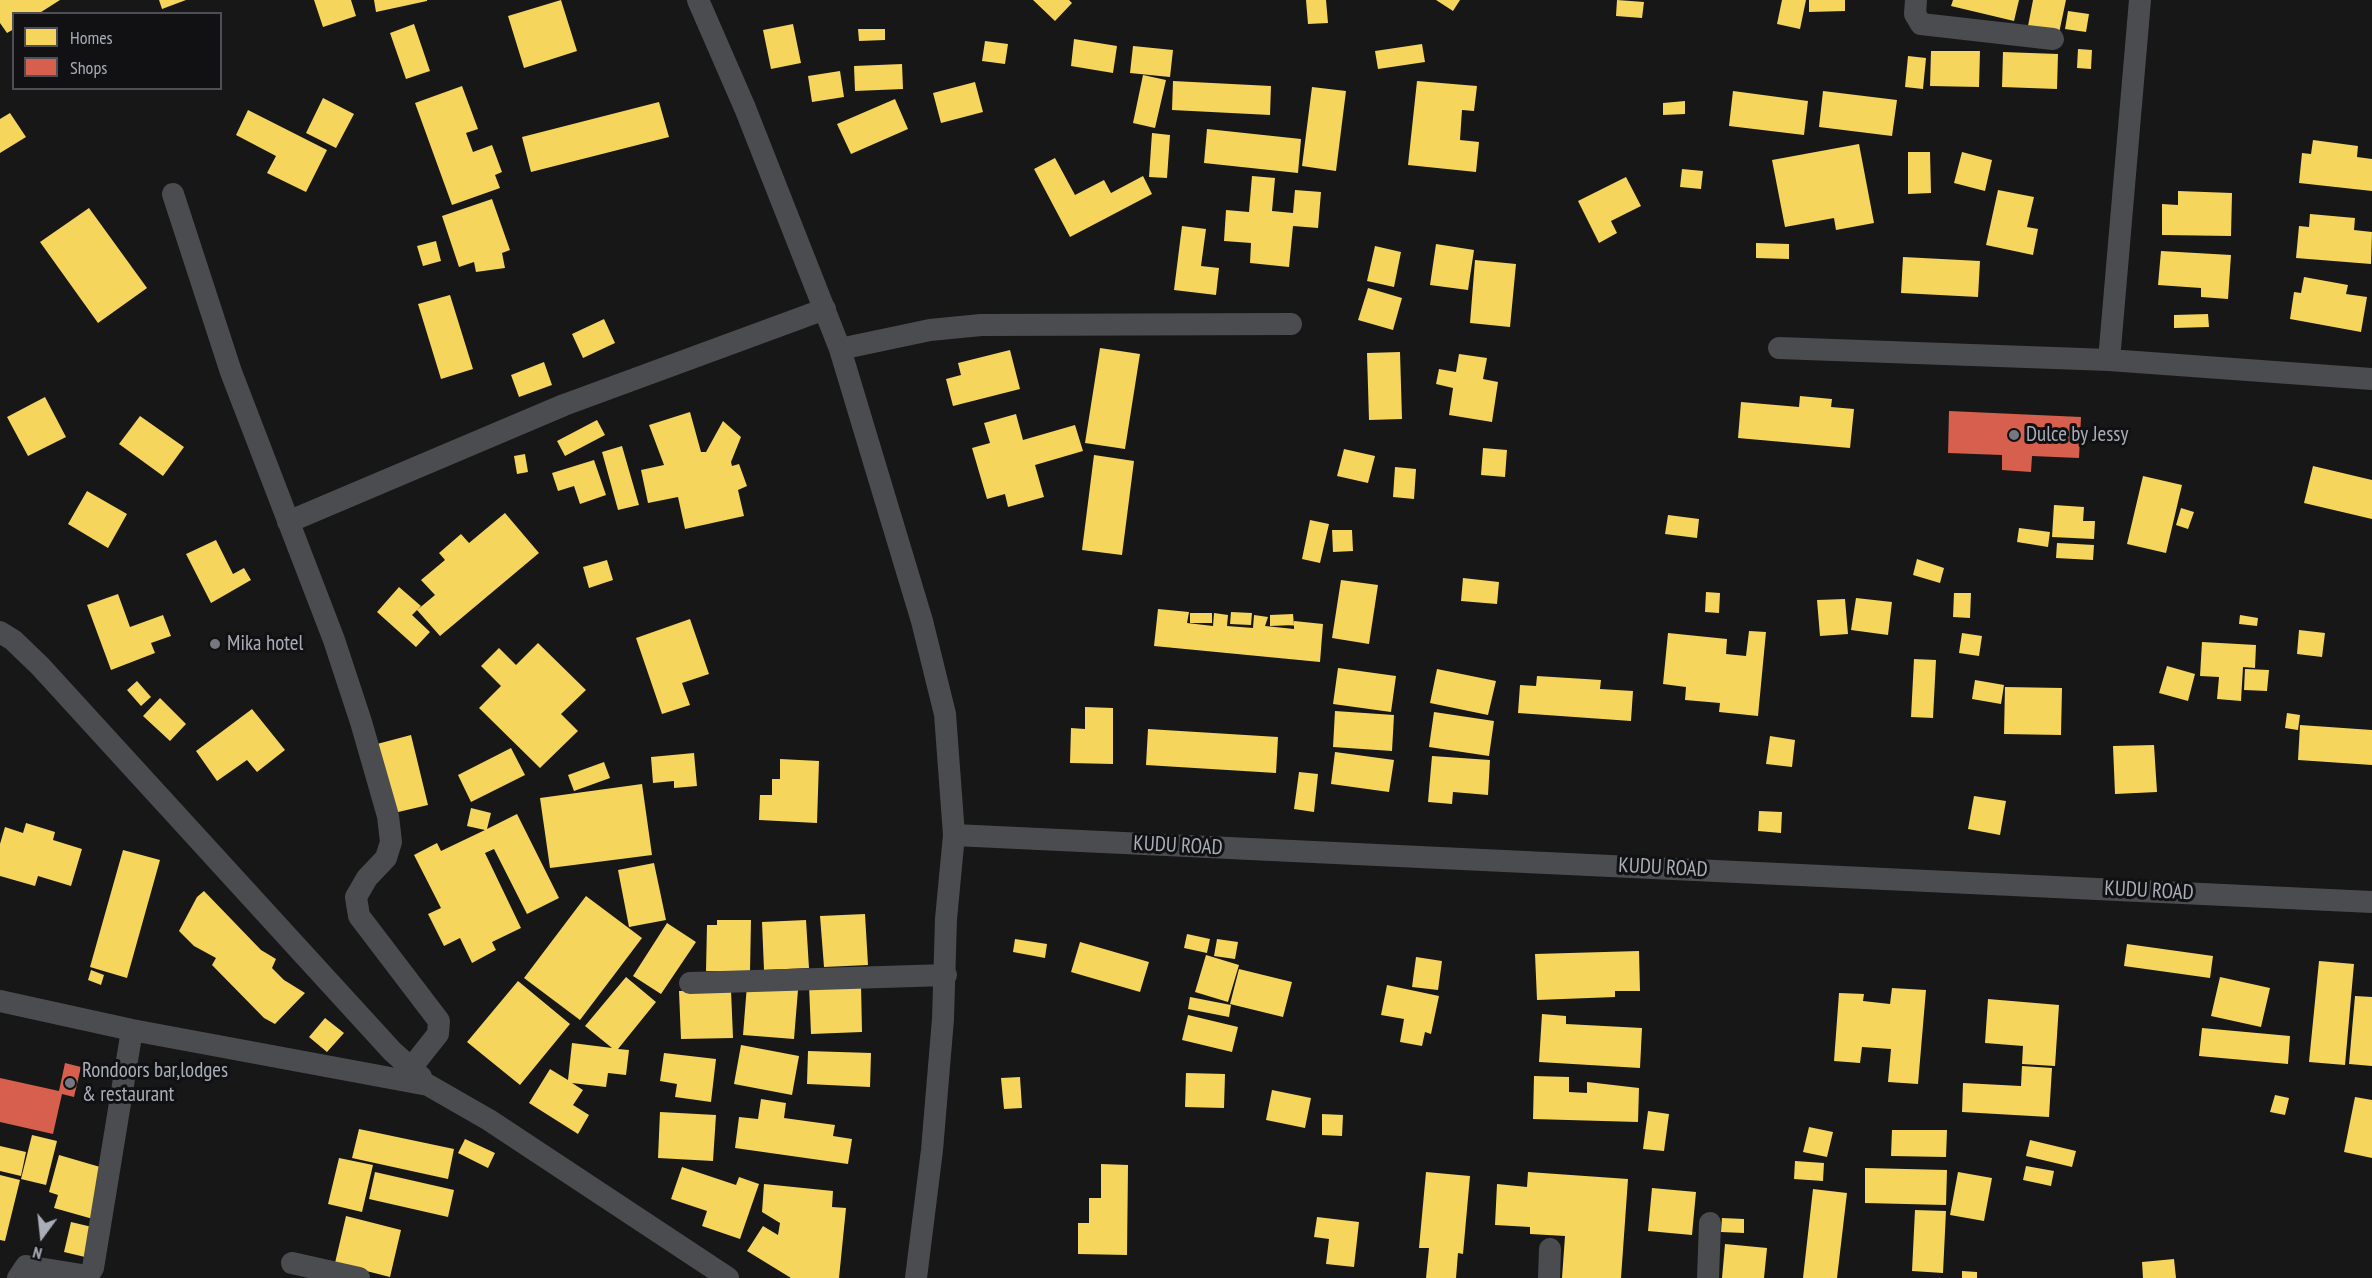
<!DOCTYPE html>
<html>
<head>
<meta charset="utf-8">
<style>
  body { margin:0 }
  #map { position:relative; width:2372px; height:1278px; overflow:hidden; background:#171717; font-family:"PT Sans Narrow",sans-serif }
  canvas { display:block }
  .legend { position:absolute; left:12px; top:12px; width:210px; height:78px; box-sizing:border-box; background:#111113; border:2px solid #4d4f55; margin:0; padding:8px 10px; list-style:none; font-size:18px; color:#a8adb8 }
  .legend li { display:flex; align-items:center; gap:12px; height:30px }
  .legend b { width:30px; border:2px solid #4d4f55 }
  .north { position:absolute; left:12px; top:1206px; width:60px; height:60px; -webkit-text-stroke:4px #111113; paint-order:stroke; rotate:195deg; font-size:16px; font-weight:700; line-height:24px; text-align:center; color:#a8adb8 }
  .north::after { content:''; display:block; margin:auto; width:21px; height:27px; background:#a8adb8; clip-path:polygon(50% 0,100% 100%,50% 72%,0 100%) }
</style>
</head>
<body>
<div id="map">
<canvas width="2372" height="1278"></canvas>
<ul class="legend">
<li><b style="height:16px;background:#f6d55c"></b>Homes</li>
<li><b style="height:16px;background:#d6604d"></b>Shops</li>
</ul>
<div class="north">N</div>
</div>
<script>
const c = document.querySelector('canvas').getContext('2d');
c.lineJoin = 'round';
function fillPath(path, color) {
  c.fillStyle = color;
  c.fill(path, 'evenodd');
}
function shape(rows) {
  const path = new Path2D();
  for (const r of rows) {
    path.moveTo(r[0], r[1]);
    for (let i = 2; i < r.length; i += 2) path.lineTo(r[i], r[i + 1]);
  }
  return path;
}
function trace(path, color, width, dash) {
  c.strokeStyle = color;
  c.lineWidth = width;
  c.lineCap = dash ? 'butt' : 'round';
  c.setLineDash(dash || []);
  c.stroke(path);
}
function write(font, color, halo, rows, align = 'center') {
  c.font = font + ' "PT Sans Narrow",sans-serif';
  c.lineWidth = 6;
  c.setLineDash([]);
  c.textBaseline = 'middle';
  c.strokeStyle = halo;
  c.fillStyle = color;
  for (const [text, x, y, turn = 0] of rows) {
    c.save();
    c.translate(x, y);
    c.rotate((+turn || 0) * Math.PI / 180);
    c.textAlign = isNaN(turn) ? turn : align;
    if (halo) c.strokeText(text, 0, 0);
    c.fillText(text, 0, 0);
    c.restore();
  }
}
const homes = shape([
  [0,0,60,0,38,14,14,14,14,29,7,33,0,23],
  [159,0,186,0,162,9],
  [314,0,351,0,356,16,323,27],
  [374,0,427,0,427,1,376,12],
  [561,0,577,51,524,68,508,16],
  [1033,0,1069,0,1072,3,1055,21],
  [1306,0,1326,0,1328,23,1308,24],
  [1436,0,1460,0,1453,11],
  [1617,0,1644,2,1642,18,1616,16],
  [1782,0,1806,0,1800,29,1777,24],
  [1809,0,1845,0,1845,11,1809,12],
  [1953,0,2019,0,2014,21,1951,6],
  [2033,0,2066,0,2059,33,2028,26],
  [2068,11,2089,14,2086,32,2065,29],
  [414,24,430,71,406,79,390,33],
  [793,24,801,63,771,69,763,30],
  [858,29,885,29,885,40,859,41],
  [1074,39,1117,46,1113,73,1071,66],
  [985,41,1008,44,1005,64,982,61],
  [1422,44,1425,62,1378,69,1375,51],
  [1133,46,1173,50,1170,77,1130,73],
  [2078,49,2092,50,2091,69,2077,68],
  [1931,51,1980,51,1979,87,1930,86],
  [2003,52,2058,54,2057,89,2002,87],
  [1908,56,1926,58,1923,89,1905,87],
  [902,64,903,89,855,91,854,66],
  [840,71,844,97,812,102,808,76],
  [1143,75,1166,80,1155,128,1133,123],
  [1173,81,1271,86,1270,115,1172,110],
  [1417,81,1477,86,1474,111,1462,110,1460,140,1479,142,1476,172,1408,165],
  [975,82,983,112,941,123,933,93],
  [462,86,478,129,466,133,473,152,492,145,502,172,495,175,500,188,452,205,415,103],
  [1312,87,1346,91,1336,171,1302,166],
  [1733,91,1808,101,1804,135,1729,126],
  [1823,91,1897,100,1892,136,1819,127],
  [323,98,354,114,336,148,306,133],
  [895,99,908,129,851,154,837,124],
  [1685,101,1685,114,1663,115,1663,103],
  [659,102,669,137,531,172,522,137],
  [248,110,327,150,306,192,267,173,276,156,236,135],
  [10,113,26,137,0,153,0,119],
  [1207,129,1301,139,1298,173,1204,163],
  [1152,133,1170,135,1167,178,1149,177],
  [2313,140,2358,146,2357,157,2372,159,2372,191,2299,183,2302,153,2311,154],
  [1859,144,1874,223,1836,230,1834,218,1785,227,1772,160],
  [1908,152,1930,152,1931,193,1908,194],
  [1962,152,1992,160,1985,191,1954,183],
  [1055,158,1075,195,1104,180,1111,193,1143,176,1152,194,1070,237,1034,169],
  [1682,169,1703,171,1701,189,1680,187],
  [1252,176,1275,178,1272,211,1293,213,1295,190,1321,192,1318,228,1293,226,1289,267,1250,263,1251,243,1224,241,1226,210,1249,212],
  [1626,177,1641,206,1611,221,1617,233,1599,243,1578,201],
  [1998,190,2034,197,2027,227,2038,229,2033,255,1986,245],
  [2178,191,2232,193,2231,236,2162,235,2162,204,2178,205],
  [492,199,510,250,502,253,505,268,476,272,474,262,459,267,442,216],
  [89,208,147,288,98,323,40,242],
  [2310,214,2355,218,2354,230,2372,232,2371,264,2296,258,2299,226,2309,227],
  [1182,226,1206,229,1201,266,1219,268,1216,295,1174,290],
  [436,241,441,261,423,266,417,246],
  [1756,243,1789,244,1789,259,1756,258],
  [1436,244,1474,250,1468,290,1430,285],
  [1375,246,1401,252,1394,287,1367,281],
  [2161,251,2231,255,2228,299,2201,297,2201,288,2158,285],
  [1903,257,1980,261,1978,297,1901,293],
  [1475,260,1516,264,1510,327,1470,323],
  [2304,277,2348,285,2346,294,2367,297,2361,332,2290,319,2294,292,2301,293],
  [1368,288,1402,298,1393,330,1358,320],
  [450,295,473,369,441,379,418,304],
  [2208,314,2209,327,2174,328,2174,315],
  [604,319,615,343,583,358,572,334],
  [1100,348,1140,354,1125,449,1085,443],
  [1010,350,1020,389,953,406,946,379,961,375,958,363],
  [1400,352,1402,419,1369,420,1367,353],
  [1459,354,1487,358,1483,379,1498,382,1492,422,1449,415,1453,388,1436,384,1439,369,1456,372],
  [544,362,552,385,519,397,511,375],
  [1800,396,1832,399,1831,407,1854,409,1850,448,1738,438,1741,402,1799,407],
  [45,397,66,437,28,456,7,417],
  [690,412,701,452,706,452,723,421,741,437,731,462,732,466,739,464,747,486,738,490,744,516,685,529,678,497,648,503,641,470,664,465,649,425],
  [1016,414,1023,440,1075,425,1083,451,1035,465,1044,497,1008,507,1005,494,987,499,972,448,990,443,984,423],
  [140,416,184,447,163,476,119,444],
  [597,420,605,435,565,456,557,441],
  [622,446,639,505,618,510,602,452],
  [1483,448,1507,450,1505,477,1481,475],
  [1344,449,1375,456,1368,483,1337,476],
  [525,454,528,472,517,474,514,456],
  [1094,455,1134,461,1122,555,1082,550],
  [594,460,606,495,580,504,574,486,558,491,552,473],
  [2313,466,2372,480,2372,519,2304,503],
  [1395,467,1416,469,1414,499,1393,497],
  [2143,476,2182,485,2166,553,2127,544],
  [87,491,127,514,108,548,68,524],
  [2054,505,2084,507,2083,521,2095,521,2094,539,2052,537],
  [2181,508,2194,512,2188,529,2176,525],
  [505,513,539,553,440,636,417,610,435,595,421,580,445,560,439,553,461,534,469,543],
  [1668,515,1699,519,1697,538,1665,534],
  [1310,520,1329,524,1320,563,1302,559],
  [2019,528,2050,532,2048,547,2017,542],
  [1332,530,1352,530,1353,551,1333,552],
  [216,540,233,574,244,568,251,580,211,603,186,554],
  [2057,543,2094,545,2093,560,2056,558],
  [1917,559,1944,568,1940,583,1913,575],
  [607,560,613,580,589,588,583,567],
  [1463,578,1499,582,1497,604,1461,601],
  [1341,580,1378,585,1369,644,1332,638],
  [399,587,421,606,412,615,430,632,416,647,377,612],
  [1706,592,1720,593,1719,613,1705,612],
  [1954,593,1971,593,1970,618,1953,617],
  [118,594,130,627,163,615,171,636,151,643,155,653,111,670,87,605],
  [1856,598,1892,602,1888,635,1851,630],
  [1845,599,1848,634,1820,636,1817,600],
  [1158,609,1189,612,1187,623,1213,626,1214,613,1228,615,1227,626,1253,628,1254,615,1268,617,1265,626,1294,629,1294,621,1323,624,1320,662,1154,646],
  [1231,612,1252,613,1251,625,1230,624],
  [1190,613,1212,613,1212,623,1190,623],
  [1293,614,1294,625,1270,626,1270,615],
  [2240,615,2258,618,2257,626,2239,624],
  [690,619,709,674,682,683,690,705,662,714,636,638],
  [2299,630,2325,633,2322,657,2297,654],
  [1749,631,1766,632,1758,716,1719,712,1720,703,1685,700,1686,687,1663,684,1668,633,1727,639,1726,654,1746,656],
  [1962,633,1982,636,1979,656,1959,653],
  [2202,642,2256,645,2255,668,2243,667,2241,701,2217,699,2219,677,2200,676],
  [538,643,586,690,561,714,578,731,540,768,479,708,501,686,481,666,499,648,516,665],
  [1914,659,1936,660,1933,718,1911,717],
  [2167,666,2195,674,2188,701,2159,693],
  [1338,668,1396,676,1391,712,1333,704],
  [1437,669,1496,681,1488,715,1430,703],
  [2245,669,2269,670,2267,691,2244,690],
  [1537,676,1601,680,1600,689,1633,691,1631,721,1518,713,1520,685,1536,686],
  [1975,680,2004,685,2001,704,1972,699],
  [137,681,151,697,141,706,127,690],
  [2005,687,2062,688,2061,735,2004,734],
  [160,698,186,724,170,741,143,716],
  [1085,707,1113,708,1113,764,1070,763,1071,728,1085,729],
  [252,709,285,750,257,772,247,760,217,781,196,751],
  [1335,711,1394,715,1392,751,1333,747],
  [1434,712,1494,721,1489,756,1429,747],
  [2287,713,2300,715,2298,730,2285,728],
  [2300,725,2372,730,2372,765,2298,760],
  [1148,729,1278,737,1276,773,1146,765],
  [411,735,428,805,394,813,377,744],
  [1770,736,1795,740,1792,767,1766,764],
  [2154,745,2157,792,2115,794,2113,746],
  [511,748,525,775,471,802,458,775],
  [1335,752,1394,760,1389,792,1331,784],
  [694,753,697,786,674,788,674,781,653,783,651,757],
  [1432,756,1490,760,1488,795,1453,792,1452,804,1428,802],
  [780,759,819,761,817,823,759,820,760,795,772,795,772,779,780,779],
  [604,762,610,778,574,791,568,775],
  [1299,772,1318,774,1314,812,1294,809],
  [642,784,652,855,550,868,540,798],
  [1974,796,2006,801,2000,835,1968,829],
  [471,808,491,813,487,829,517,814,559,898,527,914,494,849,485,853,521,928,492,942,496,950,472,963,460,938,444,946,428,914,441,908,414,855,437,843,441,851,485,830,467,826],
  [1759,811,1782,812,1781,833,1758,831],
  [26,823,55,832,53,840,82,849,71,886,38,876,35,886,0,876,0,844,5,827,23,833],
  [123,850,160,860,127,978,90,967],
  [654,863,666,920,629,927,618,870],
  [204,891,261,950,276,959,272,968,284,980,305,993,275,1024,264,1018,212,965,216,958,194,946,179,931,197,897],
  [586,896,642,938,580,1020,524,978],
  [865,914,868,965,824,967,820,916],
  [717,920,751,920,750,972,706,971,707,925,717,925],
  [806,920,809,968,764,970,762,922],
  [667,923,696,942,661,994,633,976],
  [1187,934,1210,939,1207,953,1184,948],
  [1015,939,1047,944,1045,958,1013,952],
  [1217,939,1238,942,1235,959,1214,956],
  [1080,942,1149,962,1140,992,1071,972],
  [2127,944,2213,956,2210,978,2124,966],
  [1639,951,1640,991,1615,991,1615,997,1537,1000,1535,954],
  [1206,955,1239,965,1228,1002,1195,992],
  [1416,957,1442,961,1438,990,1412,987],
  [2319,961,2354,964,2345,1065,2309,1062],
  [1239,969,1292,982,1283,1017,1230,1004],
  [91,970,104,975,101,985,88,980],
  [626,977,656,1002,618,1049,629,1050,626,1075,608,1073,606,1087,572,1083,583,1090,573,1105,589,1115,578,1134,529,1103,550,1069,568,1080,572,1043,612,1048,585,1026],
  [2220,977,2270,988,2261,1027,2211,1016],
  [518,981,570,1024,520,1085,467,1042],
  [861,984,862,1032,811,1034,809,985],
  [747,985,798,990,794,1039,743,1035],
  [1387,985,1439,996,1431,1034,1425,1032,1422,1046,1400,1042,1404,1019,1381,1015],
  [1892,988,1926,990,1918,1084,1888,1082,1891,1049,1862,1047,1860,1063,1834,1061,1839,993,1864,994,1863,1001,1890,1004],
  [731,990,733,1038,681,1039,679,991],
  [2355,996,2372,997,2372,1066,2349,1064],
  [1190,997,1231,1005,1229,1017,1188,1009],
  [1988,999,2059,1005,2055,1066,2022,1064,2023,1046,1985,1043],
  [1542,1014,1566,1016,1566,1024,1642,1028,1640,1068,1539,1062],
  [1188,1015,1238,1027,1232,1052,1182,1040],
  [325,1018,344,1033,327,1052,309,1037],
  [2202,1028,2290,1036,2288,1064,2199,1056],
  [741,1045,799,1056,792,1095,734,1084],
  [808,1051,871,1053,870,1087,807,1084],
  [664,1053,716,1059,711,1102,675,1097,677,1084,660,1081],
  [2022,1066,2052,1068,2049,1117,1962,1112,1963,1083,2021,1086],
  [1186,1073,1225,1074,1224,1108,1185,1107],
  [1534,1076,1569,1077,1569,1092,1587,1093,1587,1082,1639,1088,1638,1122,1533,1119],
  [1020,1077,1022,1108,1004,1109,1001,1078],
  [1272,1090,1311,1098,1305,1128,1266,1120],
  [2275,1095,2289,1098,2285,1115,2270,1112],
  [2355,1097,2372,1100,2372,1158,2344,1152],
  [761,1099,786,1103,784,1118,835,1125,833,1136,852,1139,848,1164,735,1148,739,1117,758,1119],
  [1648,1111,1669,1114,1664,1151,1643,1149],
  [660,1112,716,1115,713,1161,658,1158],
  [1322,1114,1343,1115,1342,1136,1322,1135],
  [1809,1127,1833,1132,1827,1157,1803,1152],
  [359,1129,454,1149,448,1179,352,1158],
  [1892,1130,1947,1130,1946,1157,1891,1156],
  [32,1135,57,1141,46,1185,21,1179],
  [465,1139,495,1153,488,1168,458,1153],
  [2030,1140,2076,1151,2072,1167,2026,1156],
  [0,1146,26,1152,21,1176,0,1171],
  [59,1155,107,1169,93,1219,54,1208,58,1195,49,1192],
  [339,1158,373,1165,362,1212,328,1204],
  [1795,1161,1824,1163,1823,1181,1794,1179],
  [1101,1164,1128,1165,1127,1255,1078,1254,1078,1223,1089,1223,1089,1198,1101,1198],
  [2026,1166,2054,1171,2051,1186,2023,1180],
  [682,1167,736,1185,739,1177,759,1184,740,1239,702,1226,707,1211,671,1199],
  [1865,1168,1947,1170,1946,1205,1865,1203],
  [375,1172,454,1190,448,1217,369,1199],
  [1426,1172,1470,1176,1463,1254,1458,1253,1456,1278,1426,1278,1429,1248,1419,1248],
  [1528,1172,1628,1179,1621,1278,1562,1278,1565,1236,1530,1234,1530,1227,1495,1225,1497,1184,1527,1187],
  [1958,1172,1992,1178,1984,1221,1950,1215],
  [0,1175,20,1180,5,1241,0,1240],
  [764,1184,833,1191,832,1207,846,1208,839,1278,791,1278,747,1251,763,1226,778,1235,780,1223,762,1212],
  [1652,1188,1696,1192,1692,1235,1648,1231],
  [1813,1189,1847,1193,1837,1278,1803,1278],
  [1915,1210,1946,1211,1943,1273,1912,1271],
  [346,1216,401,1230,390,1277,335,1263],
  [1317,1217,1359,1222,1354,1267,1326,1264,1329,1239,1314,1237],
  [1722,1218,1744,1219,1744,1233,1721,1232],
  [71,1222,92,1227,85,1257,64,1252],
  [1725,1244,1767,1248,1764,1278,1722,1278],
  [2174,1259,2176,1278,2143,1278,2142,1262],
  [1962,1271,1977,1272,1977,1278,1962,1278]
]);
const shops = shape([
  [1949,411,2081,417,2079,458,2032,456,2031,472,2002,470,2002,455,1948,453],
  [65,1063,81,1067,74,1097,62,1094,53,1134,0,1122,0,1078,59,1091]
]);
const minor = shape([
  [698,0,745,108,840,349,922,621,945,714,954,835,946,919,943,1019,932,1150,916,1278],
  [1916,0,1915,14,1921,24,2053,39],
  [173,194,231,372,334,640,361,722,388,816,391,842,386,858,367,878,356,897,359,916,439,1021,438,1034,411,1068],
  [1779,348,2109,360,2372,379],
  [840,349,930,330,981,325,1291,324],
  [2109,360,2140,0],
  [288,522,564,405,825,309],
  [0,632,13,640,40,666,392,1051,421,1077],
  [954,835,2372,902],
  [690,983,946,975],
  [0,1001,132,1030,428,1085,489,1120,728,1278],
  [292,1263,359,1278],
  [18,1278,26,1266,88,1276,93,1268,132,1030],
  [1549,1278,1550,1249],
  [1708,1278,1710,1223]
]);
const markers = [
  [2014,435,6,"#757880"],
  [215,644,6,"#757880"],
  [70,1083,6,"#757880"]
];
const poiNames = [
  ["Dulce by Jessy",2026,435],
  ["Mika hotel",227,644],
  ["Rondoors bar,lodges",82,1071],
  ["& restaurant",82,1095]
];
const streetNames = [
  ["KUDU ROAD",1178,846,3],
  ["KUDU ROAD",1663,868,3],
  ["KUDU ROAD",2149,891,3]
];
fillPath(homes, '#f6d55c');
fillPath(shops, '#d6604d');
trace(minor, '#4b4c50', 22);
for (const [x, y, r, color] of markers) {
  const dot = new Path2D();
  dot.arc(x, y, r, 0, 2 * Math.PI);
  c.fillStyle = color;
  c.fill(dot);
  trace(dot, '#111113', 2);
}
write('21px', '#a8adb8', '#111113', poiNames, 'left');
write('21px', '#a8adb8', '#111113', streetNames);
</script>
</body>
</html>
